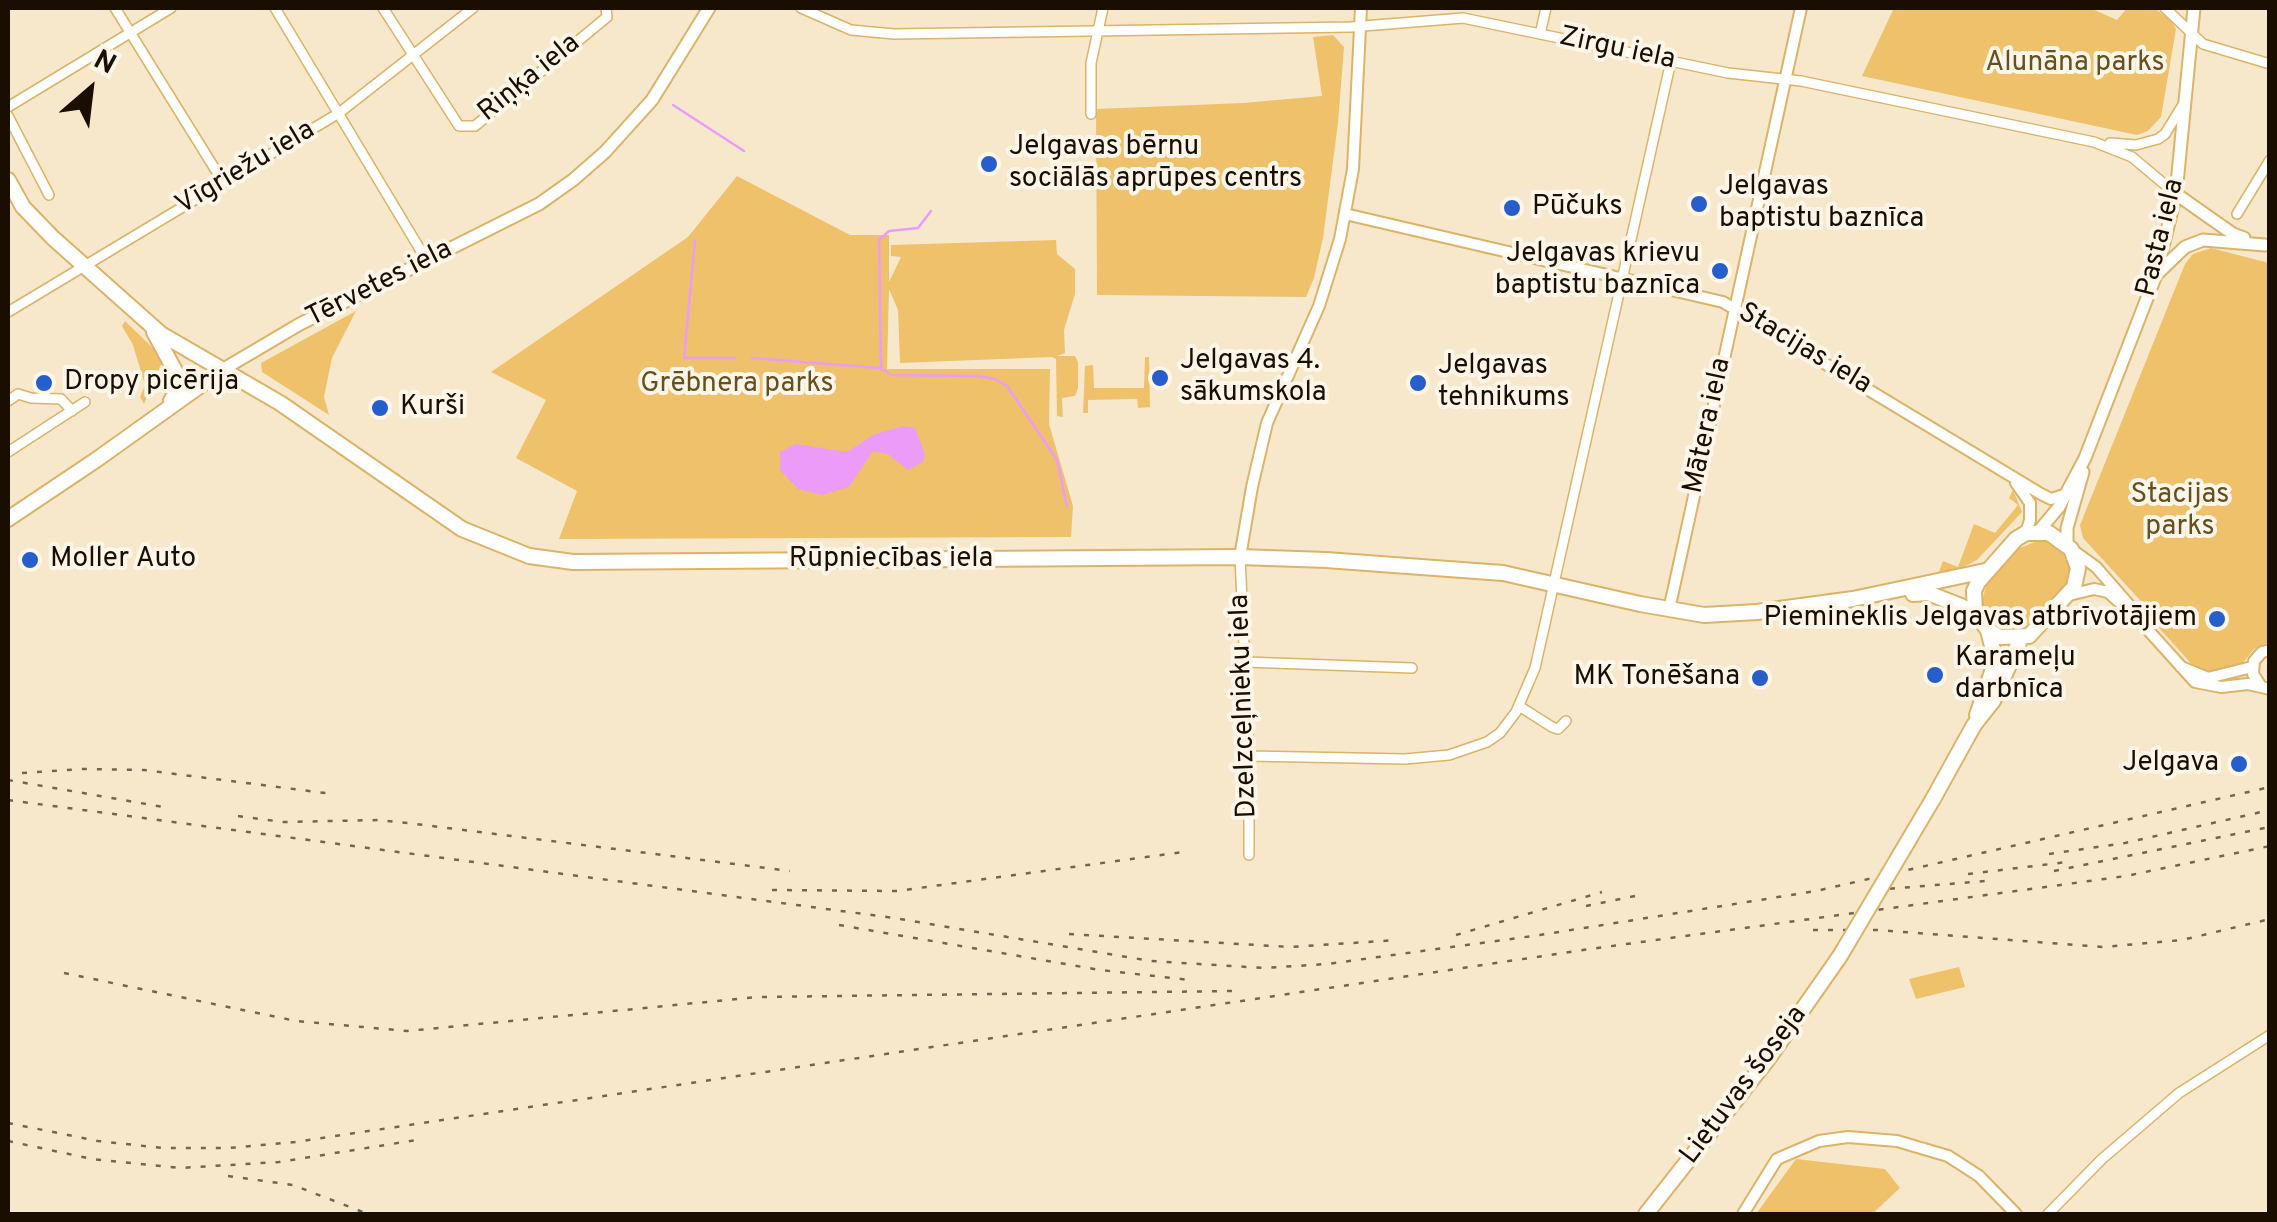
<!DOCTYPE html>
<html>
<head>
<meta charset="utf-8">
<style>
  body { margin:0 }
  #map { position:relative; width:2277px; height:1222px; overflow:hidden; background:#f8e8cb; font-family:Overpass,sans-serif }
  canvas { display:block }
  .frame { position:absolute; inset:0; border:10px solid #190e00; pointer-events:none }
  .north { position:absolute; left:40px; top:40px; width:100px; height:100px; -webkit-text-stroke:8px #fef6e8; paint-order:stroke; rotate:28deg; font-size:28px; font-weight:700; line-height:40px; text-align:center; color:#190e00 }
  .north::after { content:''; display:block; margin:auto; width:35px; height:45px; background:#190e00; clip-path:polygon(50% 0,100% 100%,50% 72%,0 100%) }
</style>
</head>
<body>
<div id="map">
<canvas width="2277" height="1222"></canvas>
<div class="frame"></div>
<div class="north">N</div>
</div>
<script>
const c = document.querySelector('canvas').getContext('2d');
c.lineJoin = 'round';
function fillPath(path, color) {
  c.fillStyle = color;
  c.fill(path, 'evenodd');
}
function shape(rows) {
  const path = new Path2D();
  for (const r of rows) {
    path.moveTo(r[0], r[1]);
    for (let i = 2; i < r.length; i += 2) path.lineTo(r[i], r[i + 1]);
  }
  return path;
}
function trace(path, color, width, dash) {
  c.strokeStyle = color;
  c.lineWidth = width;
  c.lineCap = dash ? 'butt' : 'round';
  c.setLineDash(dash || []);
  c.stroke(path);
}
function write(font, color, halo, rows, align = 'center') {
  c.font = font + ' Overpass,sans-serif';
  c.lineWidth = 8;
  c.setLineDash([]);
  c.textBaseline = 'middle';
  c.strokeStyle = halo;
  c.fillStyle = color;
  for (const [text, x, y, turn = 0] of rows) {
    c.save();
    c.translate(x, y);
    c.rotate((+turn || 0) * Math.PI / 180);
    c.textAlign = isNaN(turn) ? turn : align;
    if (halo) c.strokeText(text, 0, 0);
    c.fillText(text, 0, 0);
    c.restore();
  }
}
const green = shape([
  [1894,8,2090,8,2117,20,2127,8,2154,8,2171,20,2176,29,2161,117,2148,131,2137,135,1862,76],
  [1333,35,1344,47,1338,123,1323,238,1314,278,1306,297,1097,295,1096,109,1243,103,1322,96,1313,37],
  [737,176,850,235,889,235,889,282,901,257,891,256,891,245,1056,240,1057,254,1075,269,1075,294,1064,330,1065,353,1057,356,1075,356,1078,362,1078,388,1075,396,1062,398,1063,417,1057,416,1056,359,1052,357,900,363,898,310,889,289,887,369,1050,369,1049,424,1073,506,1071,537,559,539,577,491,516,458,546,400,491,372,688,237],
  [2211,248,2269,263,2269,642,2254,649,2241,665,2209,673,2196,669,2152,620,2149,610,2083,538,2080,525,2185,264,2193,254],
  [356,311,332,358,324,397,329,415,262,372,261,363],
  [125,321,155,350,162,362,144,404,140,397,145,385,133,345,122,326],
  [1145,357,1149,357,1150,407,1138,408,1137,399,1088,400,1088,413,1083,413,1085,366,1093,365,1094,388,1144,388],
  [2013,490,2022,512,1977,560,1959,569,1939,572,1943,561,1958,567,1974,524,1995,533,2018,505,2009,498],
  [2037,541,2050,542,2067,558,2070,569,2067,582,2031,623,2011,628,1998,625,1987,618,1981,606,1987,582,2015,550],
  [1959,967,1965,987,1916,999,1909,979],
  [1796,1159,1885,1169,1900,1188,1872,1214,1756,1214]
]);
const water = shape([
  [904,426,915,428,925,454,923,462,908,470,888,454,873,451,849,487,822,495,798,489,780,470,780,452,796,444,847,452,875,434]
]);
const stream = shape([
  [673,105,744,151],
  [931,211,918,228,889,231,879,240,881,369,892,375,978,376,995,379,1007,386,1057,460,1067,506],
  [695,241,684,358,735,358],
  [752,358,880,368]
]);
const minor = shape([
  [115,8,223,182],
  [275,8,427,261],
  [383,8,459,126,475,126,607,17,606,8],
  [801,8,851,30,894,34,1351,27,1463,18,1728,73,1801,81,2094,142,2132,157,2176,194],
  [2165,8,2203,44,2270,64],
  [1540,34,1546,8],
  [8,107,171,8],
  [1091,114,1091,63,1103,8],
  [8,116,49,195],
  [2110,143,2136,145,2158,139,2165,134,2184,103],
  [2237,214,2270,160],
  [8,312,339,113,473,8],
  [8,401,18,394,31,398,61,399,72,411],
  [8,452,85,402],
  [1240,557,1249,756,1249,855],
  [1246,662,1412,668],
  [1519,706,1552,727,1558,729,1566,721],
  [1249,756,1405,759,1449,755,1487,742,1500,733,1516,712,1535,668,1671,61],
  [2048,1214,2102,1159,2179,1093,2270,1035]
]);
const tertiary = shape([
  [1345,214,1723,302,2041,494,2051,499,2064,495],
  [2016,483,2030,503,2030,520,2026,533],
  [2071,549,2096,567,2137,614],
  [1240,557,1252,487,1267,423,1319,306,1340,239,1353,169,1361,8],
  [2069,595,2094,589,2108,592,2139,620,2195,682,2221,687,2248,684,2270,689],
  [1669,610,1801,8],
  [2181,667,2208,678,2252,667],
  [2260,685,2253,674,2254,661,2262,652,2270,650],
  [1743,1214,1777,1159,1819,1141,1848,1137,1897,1141,1948,1156,1979,1176,2016,1214]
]);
const secondary = shape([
  [2176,194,2233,234,2244,238],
  [2157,274,2185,247,2203,240,2265,245],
  [222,370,300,324,539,204,573,180,605,152,652,100,709,8],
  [2038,532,2059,507,2085,458,2156,275,2176,194,2194,8],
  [2067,543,2067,528,2083,472]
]);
const primary = shape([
  [8,180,23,207,53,238,161,334,280,403,462,529,529,556,573,562,1240,557,1326,560,1503,573,1640,604,1704,615,1757,612,1853,599,1985,571],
  [154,332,181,382,171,401],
  [8,519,96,460,222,370],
  [1913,594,1928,593,1961,606,1975,613,1988,630,1999,637,2029,636,2074,587,2078,568,2071,549,2049,533,2026,533,2016,539,1978,582,1974,591,1975,613],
  [1977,715,1994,666,1994,654,1988,630],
  [1933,799,1974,725,1993,701,2021,638],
  [1646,1214,1768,1059,1840,956]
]);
const rail = shape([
  [22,773,82,769,144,770,333,794],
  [8,780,169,808],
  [8,800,894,918,1151,961,1264,968,1327,964,1540,935,1816,891,2270,787],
  [238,816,283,822,379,820,416,824,790,871],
  [2049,854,2125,843,2270,810],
  [2054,871,2270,827],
  [1968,874,2067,862],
  [772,890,897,891,1183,852],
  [1875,890,1985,881],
  [1586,906,1635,896],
  [839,925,1100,970,1190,980],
  [1813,930,1878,930,2103,947,2182,940,2270,919],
  [1069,934,1290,947,1398,940],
  [1456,935,1602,892],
  [64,973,296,1021,407,1031,758,997,1232,991],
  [8,1123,98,1141,163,1148,229,1148,295,1142,1590,949,2126,876,2270,846],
  [8,1141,92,1159,180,1168,279,1162,423,1139],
  [228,1176,293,1185,368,1214]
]);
const primaryBridge = shape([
  [1840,956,1933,799]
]);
const markers = [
  [989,164,10,"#265ecb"],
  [1699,204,10,"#265ecb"],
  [1512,208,10,"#265ecb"],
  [1720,271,10,"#265ecb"],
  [1160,378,10,"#265ecb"],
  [44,383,10,"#265ecb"],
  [1418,383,10,"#265ecb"],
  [380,408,10,"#265ecb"],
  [30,560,10,"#265ecb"],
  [2217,619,10,"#265ecb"],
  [1935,675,10,"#265ecb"],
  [1760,678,10,"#265ecb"],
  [2239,764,10,"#265ecb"]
];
const streetNames = [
  ["Zirgu iela",1617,50,12],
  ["Riņķa iela",530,79,-39],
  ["Vīgriežu iela",246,169,-31],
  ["Pasta iela",2162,238,-76],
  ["Tērvetes iela",380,285,-27],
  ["Stacijas iela",1804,350,31],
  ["Mātera iela",1709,426,-78],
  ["Rūpniecības iela",891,560],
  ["Dzelzceļnieku iela",1245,706,-92],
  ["Lietuvas šoseja",1745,1086,-53]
];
const parkNames = [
  ["Alunāna parks",2075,64],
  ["Grēbnera parks",737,385],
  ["Stacijas",2180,496],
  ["parks",2180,528]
];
const poiNames = [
  ["Jelgavas bērnu",1009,148],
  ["sociālās aprūpes centrs",1009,180],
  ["Jelgavas",1719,188],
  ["baptistu baznīca",1719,220],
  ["Pūčuks",1532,208],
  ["Jelgavas krievu",1700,255,"right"],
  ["baptistu baznīca",1700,287,"right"],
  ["Jelgavas 4.",1180,362],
  ["sākumskola",1180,394],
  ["Jelgavas",1438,367],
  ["tehnikums",1438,399],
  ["Dropy picērija",64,383],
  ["Kurši",400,408],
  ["Moller Auto",50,560],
  ["Piemineklis Jelgavas atbrīvotājiem",2197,619,"right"],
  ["Karameļu",1955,659],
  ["darbnīca",1955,691],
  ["MK Tonēšana",1740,678,"right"],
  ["Jelgava",2219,764,"right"]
];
fillPath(green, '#efc16b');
fillPath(water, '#ec9cf8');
trace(stream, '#ec9cf8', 2.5);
trace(minor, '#dcb367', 12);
trace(tertiary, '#dcb367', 14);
trace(secondary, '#dcb367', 15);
trace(primary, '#dcb367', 18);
trace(minor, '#fff', 9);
trace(tertiary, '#fff', 10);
trace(secondary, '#fff', 11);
trace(primary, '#fff', 14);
trace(rail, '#726551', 2.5, [5, 10]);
trace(primaryBridge, '#dcb367', 18, []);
trace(primaryBridge, '#fff', 14);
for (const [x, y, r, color] of markers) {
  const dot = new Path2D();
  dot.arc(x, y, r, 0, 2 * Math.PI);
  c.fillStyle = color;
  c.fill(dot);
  trace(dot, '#fef6e8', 4);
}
write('28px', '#190e00', '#fef6e8', streetNames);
write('28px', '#674f1f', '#fef6e8', parkNames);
write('28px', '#190e00', '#fef6e8', poiNames, 'left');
</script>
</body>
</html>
